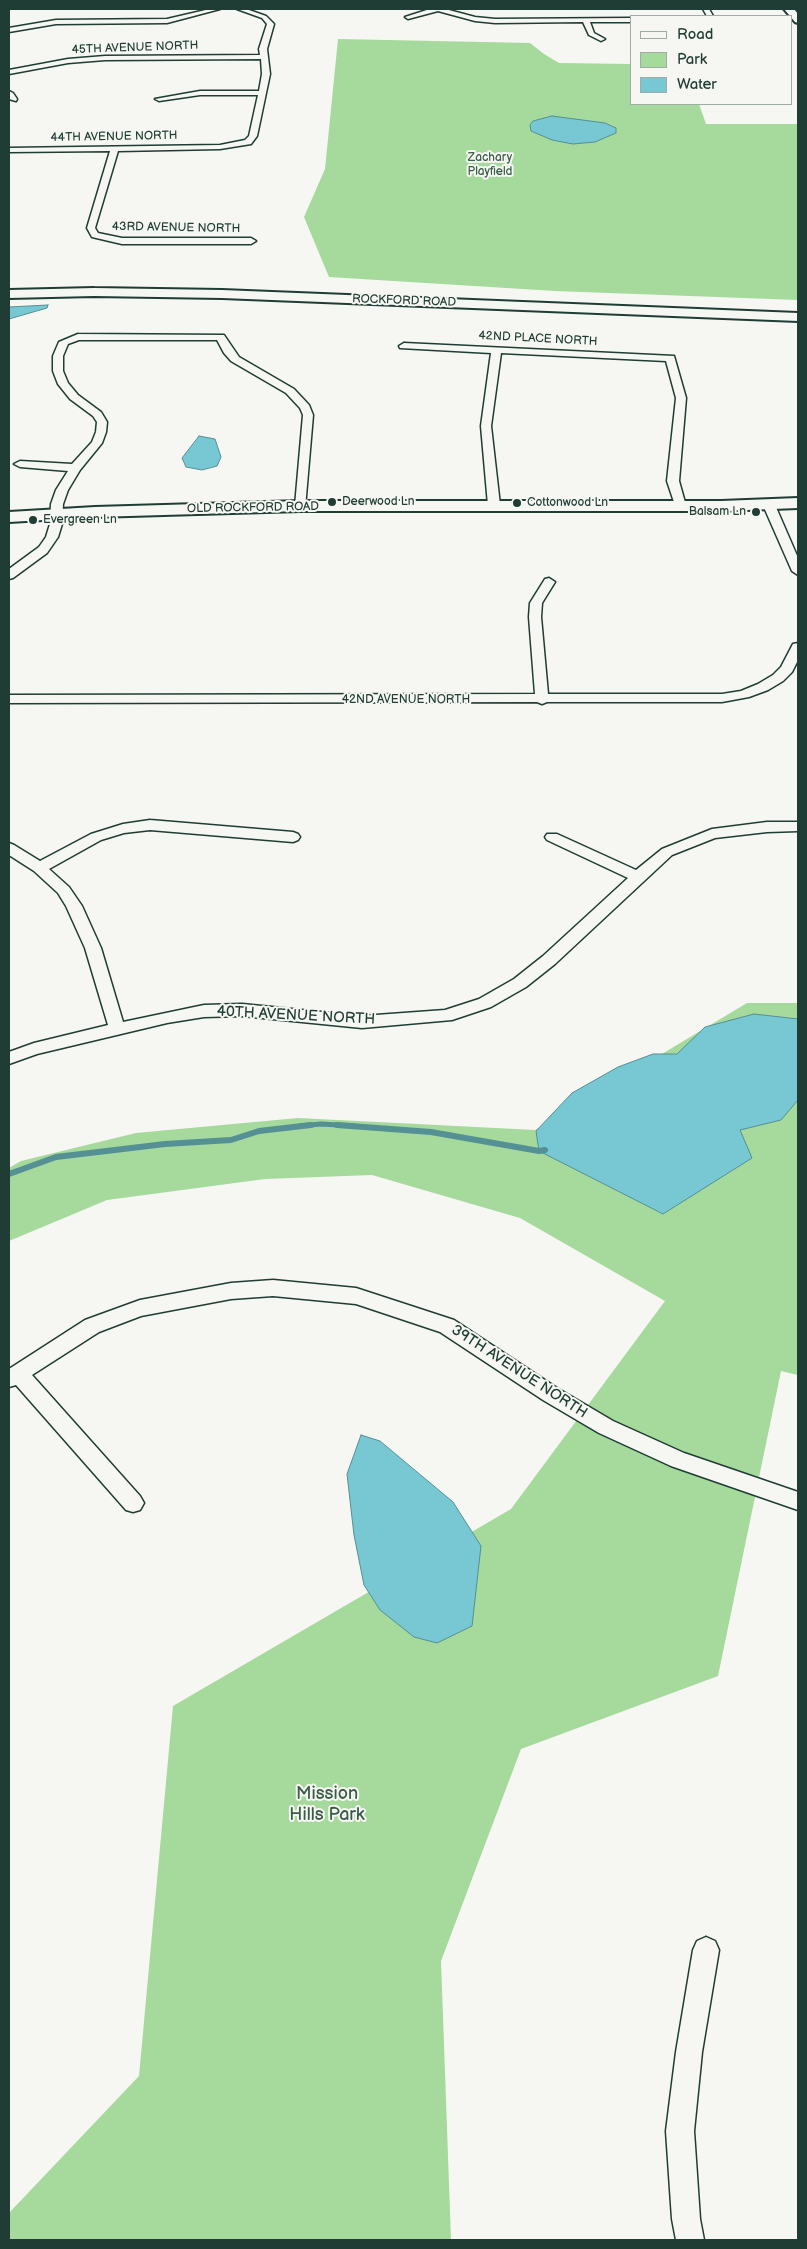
<!DOCTYPE html>
<html>
<head>
<meta charset="utf-8">
<style>
  body { margin:0 }
  #map { position:relative; width:807px; height:2249px; overflow:hidden; background:#f6f6f2; font-family:"Balsamiq Sans",sans-serif }
  canvas { display:block }
  .frame { position:absolute; inset:0; border:10px solid #1f3d34; pointer-events:none }
  .legend { position:absolute; left:630px; top:15px; width:162px; height:90px; box-sizing:border-box; background:#f6f6f2; border:1px solid #a0aca6; margin:0; padding:6px 9px; list-style:none; font-size:15px; color:#1f3d34 }
  .legend li { display:flex; align-items:center; gap:10px; height:25px }
  .legend b { width:25px; border:1px solid #a0aca6 }
</style>
</head>
<body>
<div id="map">
<canvas width="807" height="2249"></canvas>
<div class="frame"></div>
<ul class="legend">
<li><b style="height:6px;background:#f6f6f2"></b>Road</li>
<li><b style="height:14px;background:#a6d99c"></b>Park</li>
<li><b style="height:14px;background:#78c8d4"></b>Water</li>
</ul>
</div>
<script>
const c = document.querySelector('canvas').getContext('2d');
c.lineJoin = 'round';
function fillPath(path, color) {
  c.fillStyle = color;
  c.fill(path, 'evenodd');
}
function shape(rows) {
  const path = new Path2D();
  for (const r of rows) {
    path.moveTo(r[0], r[1]);
    for (let i = 2; i < r.length; i += 2) path.lineTo(r[i], r[i + 1]);
  }
  return path;
}
function trace(path, color, width, dash) {
  c.strokeStyle = color;
  c.lineWidth = width;
  c.lineCap = dash ? 'butt' : 'round';
  c.setLineDash(dash || []);
  c.stroke(path);
}
function write(font, color, halo, rows, align = 'center') {
  c.font = font + ' "Balsamiq Sans",sans-serif';
  c.lineWidth = 4;
  c.setLineDash([]);
  c.textBaseline = 'middle';
  c.strokeStyle = halo;
  c.fillStyle = color;
  for (const [text, x, y, turn = 0] of rows) {
    c.save();
    c.translate(x, y);
    c.rotate((+turn || 0) * Math.PI / 180);
    c.textAlign = isNaN(turn) ? turn : align;
    if (halo) c.strokeText(text, 0, 0);
    c.fillText(text, 0, 0);
    c.restore();
  }
}
const green = shape([
  [338,39,530,43,544,54,559,63,631,64,631,104,699,104,706,124,798,124,798,300,555,291,329,277,304,217,325,169],
  [747,1003,798,1003,798,1375,781,1371,718,1676,521,1749,441,1961,451,2240,9,2240,9,2213,139,2076,173,1706,511,1509,665,1301,520,1218,372,1175,265,1179,107,1200,9,1241,9,1168,21,1161,136,1133,298,1118,535,1130]
]);
const water = shape([
  [552,116,605,123,616,128,616,133,595,142,573,144,552,140,531,131,530,125,533,121,552,116],
  [48,305,47,308,9,319,9,307,48,305],
  [199,436,215,439,221,457,217,466,202,470,186,467,182,458,199,436],
  [754,1014,798,1019,798,1100,781,1120,740,1130,752,1158,663,1214,539,1151,536,1131,572,1093,618,1067,653,1054,677,1054,705,1027,754,1014],
  [361,1435,380,1441,453,1502,481,1546,472,1626,437,1643,414,1637,380,1610,364,1585,354,1535,347,1474,361,1435]
]);
const streamFar1 = shape([
  [300,1126,321,1124,354,1126]
]);
const stream = shape([
  [337,1125,431,1132,539,1151,545,1150],
  [9,1174,56,1157,165,1144,231,1140,259,1131,311,1125]
]);
const street = shape([
  [210,9,220,9,167,23,56,24,9,32,9,28,56,20,167,19,210,9],
  [237,9,246,9,266,16,274,24,267,49,270,74,257,136,251,144,220,149,118,151,95,228,98,233,122,238,251,238,256,241,251,244,122,244,92,237,87,228,110,151,9,152,9,148,220,145,245,140,249,136,258,95,200,95,159,101,155,99,200,91,259,91,262,74,261,59,105,60,68,63,9,74,9,70,68,59,105,56,260,55,259,49,267,24,262,18,237,9],
  [430,9,445,9,475,17,495,19,631,18,631,22,590,22,594,33,605,39,601,41,589,35,583,22,495,23,475,21,438,11,408,19,405,17,430,9],
  [703,9,709,9,713,16,707,16,703,9],
  [9,91,13,93,17,99,16,101,9,99,9,91],
  [78,334,224,335,239,357,294,389,309,405,313,415,305,508,301,509,295,506,303,415,300,408,286,393,231,361,224,353,217,340,79,340,68,344,63,356,63,371,68,383,78,395,101,412,107,422,106,432,102,443,80,470,68,490,63,504,62,524,58,537,47,553,13,578,9,579,9,569,39,547,46,537,50,524,51,504,56,490,68,471,20,467,14,464,20,461,72,464,92,442,96,432,97,422,93,416,70,399,58,384,53,371,53,356,59,342,78,334],
  [404,343,674,356,686,398,679,481,686,506,680,509,676,508,667,481,676,398,666,361,501,353,491,426,500,505,494,508,488,505,481,426,491,353,400,348,399,346,404,343],
  [769,502,775,505,798,558,798,575,792,571,763,505,769,502],
  [549,578,555,582,542,603,541,617,548,694,722,694,741,691,758,684,773,675,781,667,793,644,798,643,798,660,792,672,783,681,768,690,749,697,722,702,547,702,542,704,537,702,9,703,9,695,535,694,529,617,530,603,545,579,549,578],
  [150,820,293,832,298,834,300,837,298,840,293,842,150,830,124,833,101,840,49,869,69,887,82,906,101,948,123,1022,204,1005,242,1004,362,1016,445,1010,479,999,514,979,543,956,628,878,547,840,545,837,547,834,557,834,636,870,662,849,712,829,767,822,798,822,798,831,767,832,715,838,672,855,555,964,526,987,491,1007,452,1020,362,1028,242,1016,204,1017,167,1023,37,1054,9,1064,9,1052,34,1043,108,1025,85,948,66,906,58,893,34,871,9,855,9,843,14,845,40,861,91,834,123,824,150,820],
  [273,1280,356,1288,454,1320,557,1388,613,1421,684,1453,798,1492,798,1510,671,1466,599,1433,543,1400,440,1332,356,1304,273,1296,231,1299,141,1316,99,1332,32,1375,140,1496,144,1503,140,1510,133,1512,126,1510,16,1385,9,1387,9,1369,85,1320,140,1300,231,1283,273,1280],
  [706,1937,715,1941,719,1950,702,2052,694,2131,700,2219,704,2240,676,2240,672,2219,666,2131,676,2052,693,1950,697,1941,706,1937]
]);
const secondary = shape([
  [784,9,794,9,798,14,798,23,795,22,784,9],
  [94,288,222,290,798,313,798,321,222,298,94,296,9,298,9,290,94,288],
  [798,498,798,508,721,511,301,511,95,517,9,522,9,512,95,507,301,501,721,501,798,498]
]);
const markers = [
  [332,502,5,"#1f3d34"],
  [517,503,5,"#1f3d34"],
  [756,512,5,"#1f3d34"],
  [33,520,5,"#1f3d34"]
];
const farStreetnames = [
  ["45TH AVENUE NORTH",135,48,-2],
  ["44TH AVENUE NORTH",114,137,-1],
  ["43RD AVENUE NORTH",176,228,1],
  ["ROCKFORD ROAD",404,301,2],
  ["42ND PLACE NORTH",538,339,3],
  ["OLD ROCKFORD ROAD",253,508,-1],
  ["42ND AVENUE NORTH",406,700]
];
const farParknames = [
  ["Zachary",490,158],
  ["Playfield",490,172]
];
const farPoinames = [
  ["Deerwood Ln",342,502],
  ["Cottonwood Ln",527,503],
  ["Balsam Ln",746,512,"right"],
  ["Evergreen Ln",43,520]
];
const streetNames = [
  ["40TH AVENUE NORTH",296,1016,3],
  ["39TH AVENUE NORTH",519,1372,33]
];
const nearParknames = [
  ["Mission",327,1794],
  ["Hills Park",327,1815]
];
fillPath(green, '#a6d99c');
fillPath(water, '#78c8d4');
trace(water, '#549094', 1);
trace(streamFar1, '#549094', 5);
trace(stream, '#549094', 6);
trace(street, '#1f3d34', 3);
trace(secondary, '#1f3d34', 4);
fillPath(street, '#f6f6f2');
fillPath(secondary, '#f6f6f2');
for (const [x, y, r, color] of markers) {
  const dot = new Path2D();
  dot.arc(x, y, r, 0, 2 * Math.PI);
  c.fillStyle = color;
  c.fill(dot);
  trace(dot, '#f6f6f2', 2);
}
write('12px', '#1f3d34', '#f6f6f2', farStreetnames);
write('12px', '#3a5c49', '#f6f6f2', farParknames);
write('12px', '#1f3d34', '#f6f6f2', farPoinames, 'left');
write('15px', '#1f3d34', '#f6f6f2', streetNames);
write('18px', '#3a5c49', '#f6f6f2', nearParknames);
</script>
</body>
</html>
